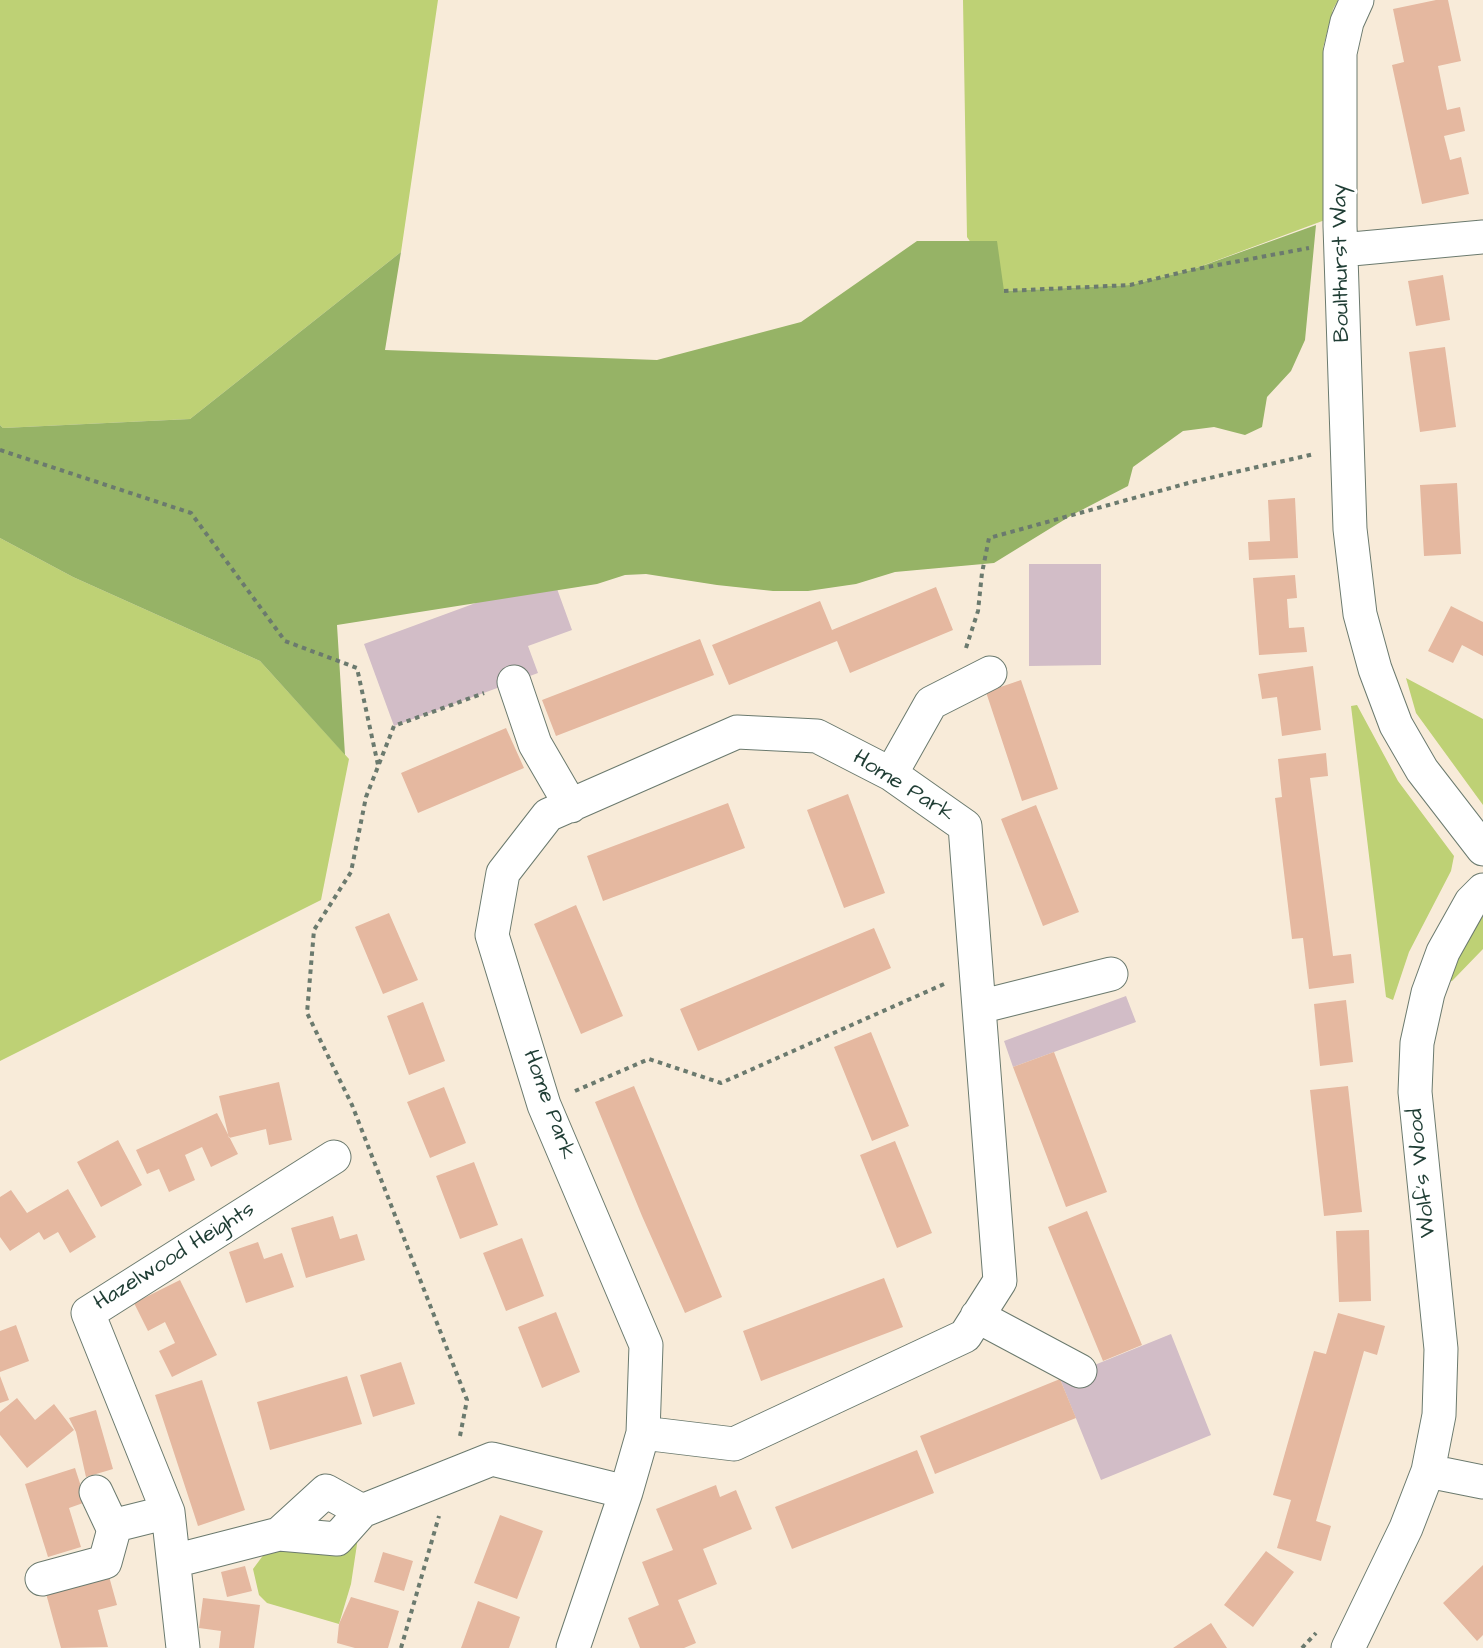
<!DOCTYPE html>
<html>
<head>
<meta charset="utf-8">
<style>
  body { margin:0 }
  canvas { display:block; background:#f8ebd9 }
</style>
</head>
<body>
<canvas width="1483" height="1648"></canvas>
<script>
const c = document.querySelector('canvas').getContext('2d');
c.lineJoin = 'round';
function fillPath(path, color) {
  c.fillStyle = color;
  c.fill(path, 'evenodd');
}
function shape(rows) {
  const path = new Path2D();
  for (const r of rows) {
    path.moveTo(r[0], r[1]);
    for (let i = 2; i < r.length; i += 2) path.lineTo(r[i], r[i + 1]);
  }
  return path;
}
function trace(path, color, width, dash) {
  c.strokeStyle = color;
  c.lineWidth = width;
  c.lineCap = dash ? 'butt' : 'round';
  c.setLineDash(dash || []);
  c.stroke(path);
}
function write(font, color, halo, rows, align = 'center') {
  c.font = font + ' "Architects Daughter",sans-serif';
  c.lineWidth = 6;
  c.setLineDash([]);
  c.textBaseline = 'middle';
  c.strokeStyle = halo;
  c.fillStyle = color;
  for (const [text, x, y, turn = 0] of rows) {
    c.save();
    c.translate(x, y);
    c.rotate((+turn || 0) * Math.PI / 180);
    c.textAlign = isNaN(turn) ? turn : align;
    if (halo) c.strokeText(text, 0, 0);
    c.fillText(text, 0, 0);
    c.restore();
  }
}
const industrial = shape([
  [1029,564,1101,564,1101,665,1029,666],
  [552,575,572,630,528,646,538,673,394,726,364,644],
  [1126,996,1136,1022,1013,1067,1004,1041],
  [1171,1334,1211,1435,1101,1480,1060,1379]
]);
const green = shape([
  [0,0,438,0,401,252,190,419,3,428,0,425],
  [963,0,1338,0,1333,9,1323,48,1325,220,1191,270,1130,285,1004,291,967,237],
  [0,538,73,577,260,661,349,759,321,900,0,1061],
  [1406,678,1483,719,1483,805,1416,713],
  [1357,705,1398,781,1454,856,1451,871,1409,952,1393,1000,1386,997,1351,706],
  [1483,916,1483,949,1452,981,1447,982,1459,952],
  [362,1511,351,1584,339,1624,267,1603,259,1595,253,1569,279,1534,337,1539]
]);
const forest = shape([
  [1316,225,1305,340,1291,371,1267,397,1262,427,1245,435,1214,427,1183,431,1133,467,1128,486,1072,515,994,563,895,572,856,584,808,591,773,591,717,585,646,574,625,575,597,584,337,625,345,755,260,661,73,577,0,538,0,425,3,428,190,419,401,252,385,350,657,360,801,322,917,241,997,241,1004,291,1130,285,1191,270]
]);
const building = shape([
  [1436,0,1448,0,1461,61,1438,66,1447,110,1460,107,1465,131,1444,136,1450,160,1461,157,1469,194,1422,204,1392,65,1404,62,1393,9],
  [1443,275,1450,320,1416,326,1408,281],
  [1445,347,1456,427,1420,432,1409,352],
  [1457,483,1461,554,1424,556,1420,485],
  [1295,498,1298,558,1249,560,1248,542,1270,541,1268,500],
  [1295,575,1297,598,1287,599,1289,628,1304,627,1307,652,1259,655,1253,578],
  [936,587,953,630,850,673,837,641,729,685,712,645,820,601,832,630],
  [1451,606,1483,622,1483,656,1462,645,1453,663,1428,651],
  [700,639,714,675,556,736,542,700],
  [1313,666,1321,730,1282,736,1277,697,1262,699,1258,674],
  [1021,680,1058,789,1022,801,986,692],
  [506,728,524,768,418,813,401,773],
  [1326,753,1328,776,1310,778,1333,956,1351,954,1354,983,1309,989,1303,938,1292,939,1275,798,1282,797,1278,759],
  [848,794,885,893,844,908,807,810],
  [728,803,745,848,603,901,587,856],
  [1036,805,1079,912,1043,926,1001,819],
  [576,905,623,1016,581,1034,534,924],
  [389,913,418,980,383,994,355,927],
  [874,928,891,968,698,1051,680,1009],
  [1346,1000,1353,1062,1320,1066,1314,1004],
  [423,1002,445,1061,409,1075,387,1016],
  [871,1032,909,1126,872,1141,834,1047],
  [1054,1052,1107,1192,1066,1207,1013,1067],
  [279,1082,292,1140,269,1145,266,1129,229,1138,219,1096],
  [634,1086,722,1297,685,1313,642,1216,595,1102],
  [1348,1086,1362,1212,1324,1216,1310,1090],
  [444,1087,466,1143,430,1158,407,1102],
  [217,1113,238,1154,211,1167,202,1147,185,1155,195,1180,169,1192,159,1169,147,1174,136,1150],
  [118,1140,142,1185,101,1207,77,1162],
  [895,1141,932,1233,897,1248,860,1155],
  [474,1162,498,1225,460,1239,436,1176],
  [68,1189,96,1237,70,1253,58,1232,44,1240,39,1232,10,1251,0,1237,0,1197,11,1190,27,1213],
  [1087,1211,1142,1345,1103,1361,1048,1227],
  [333,1216,340,1239,357,1234,365,1260,306,1278,291,1228],
  [1369,1230,1371,1301,1339,1302,1336,1231],
  [522,1238,544,1296,506,1311,483,1253],
  [258,1242,264,1259,282,1253,294,1287,246,1303,229,1252],
  [884,1278,903,1327,761,1381,743,1331],
  [180,1280,217,1355,172,1377,159,1351,175,1343,165,1322,148,1331,134,1303],
  [556,1312,580,1372,542,1388,518,1327],
  [1338,1313,1385,1326,1377,1355,1364,1351,1316,1521,1331,1526,1321,1561,1277,1548,1291,1500,1273,1495,1314,1351,1326,1354],
  [16,1325,29,1361,0,1372,0,1331],
  [401,1362,415,1404,373,1417,360,1375],
  [0,1376,9,1400,0,1403],
  [347,1376,362,1424,270,1450,257,1402],
  [1060,1379,1076,1418,935,1474,920,1436],
  [202,1380,245,1510,198,1526,155,1395],
  [17,1398,35,1420,54,1404,74,1430,27,1468,0,1435,0,1412],
  [96,1410,113,1469,86,1477,76,1432,69,1418],
  [917,1450,934,1493,792,1549,775,1507],
  [75,1468,86,1502,69,1508,81,1547,48,1557,25,1484],
  [716,1485,720,1497,736,1490,752,1529,703,1549,717,1584,678,1600,696,1643,684,1648,640,1648,628,1618,659,1605,642,1562,673,1550,656,1509],
  [500,1515,543,1531,517,1599,474,1583],
  [1266,1551,1294,1572,1253,1627,1224,1605],
  [383,1552,413,1561,404,1591,374,1582],
  [105,1562,117,1605,98,1610,108,1647,61,1648,42,1579],
  [1483,1565,1483,1635,1477,1641,1443,1603],
  [245,1566,252,1591,227,1597,221,1572],
  [351,1597,399,1611,388,1648,355,1648,337,1643,339,1624],
  [203,1598,260,1605,254,1648,219,1648,221,1631,199,1628],
  [478,1601,520,1617,509,1648,461,1648],
  [1211,1623,1227,1648,1173,1648]
]);
const path = shape([
  [1004,291,1130,285,1191,270,1309,248],
  [0,450,191,513,285,641,357,668,378,765],
  [966,648,978,611,982,573,989,538,1192,482,1314,454],
  [575,1091,649,1059,721,1083,944,984],
  [460,1436,467,1400,352,1105,307,1013,314,930,351,872,366,797,394,726,484,693],
  [401,1648,439,1516],
  [1302,1648,1316,1633]
]);
const street = shape([
  [1357,0,1347,22,1340,53,1340,226,1350,529,1360,614,1375,669,1396,725,1422,770,1483,849],
  [1341,250,1483,237],
  [514,682,535,744,571,806],
  [891,774,931,703,990,673],
  [979,1007,1111,974],
  [977,1316,1080,1371],
  [1428,1471,1483,1482],
  [112,1526,168,1512],
  [279,1534,326,1491,362,1511],
  [174,1561,279,1534,337,1539,362,1511,492,1459,626,1492],
  [42,1579,105,1562,113,1533,112,1526,96,1492],
  [183,1648,168,1512,88,1313,334,1157],
  [573,1648,626,1492,643,1433,646,1345,544,1105,492,935,503,873,548,815,737,732,817,736,891,774,965,826,1000,1281,965,1336,734,1444,643,1433],
  [1348,1648,1406,1528,1428,1471,1439,1415,1441,1349,1415,1092,1417,1043,1428,993,1443,952,1471,902,1483,890]
]);
const streetNames = [
  ["Boulthurst Way",1342,263,-91],
  ["Home Park",903,787,32],
  ["Home Park",548,1105,70],
  ["Wolf's Wood",1423,1173,-96],
  ["Hazelwood Heights",175,1257,-32]
];
fillPath(industrial, '#d2bdc7');
fillPath(green, '#bed175');
fillPath(forest, '#96b366');
fillPath(building, '#e5b8a0');
trace(street, '#6b7a6e', 35);
trace(path, '#6b7a6e', 4, [4.5, 4.5]);
trace(street, '#fff', 33);
write('22px', '#1f3d34', '#fff', streetNames);
</script>
</body>
</html>
